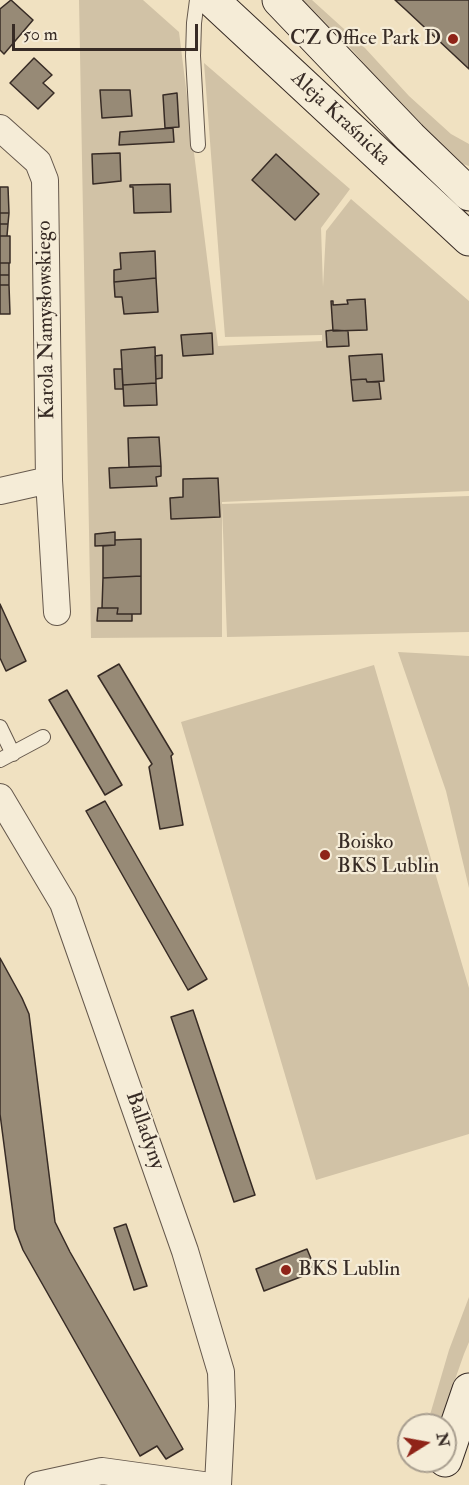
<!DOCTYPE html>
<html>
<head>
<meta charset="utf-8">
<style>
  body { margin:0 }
  #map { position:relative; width:469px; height:1485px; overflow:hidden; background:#f0e1c1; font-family:"IM FELL Double Pica",serif }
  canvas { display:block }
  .north { position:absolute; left:397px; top:1413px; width:60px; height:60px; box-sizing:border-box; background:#f5ecd7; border:2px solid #a99f90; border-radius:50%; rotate:79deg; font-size:16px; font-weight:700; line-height:24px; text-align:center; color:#372b25 }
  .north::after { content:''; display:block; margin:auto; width:21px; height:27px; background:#8f2418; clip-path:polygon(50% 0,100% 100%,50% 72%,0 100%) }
  .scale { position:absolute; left:12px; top:24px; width:186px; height:27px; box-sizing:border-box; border:3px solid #372b25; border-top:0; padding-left:8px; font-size:18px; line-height:21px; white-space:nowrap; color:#372b25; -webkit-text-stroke:4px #f5ecd7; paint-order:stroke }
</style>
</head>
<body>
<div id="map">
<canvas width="469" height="1485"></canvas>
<div class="north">N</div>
<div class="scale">50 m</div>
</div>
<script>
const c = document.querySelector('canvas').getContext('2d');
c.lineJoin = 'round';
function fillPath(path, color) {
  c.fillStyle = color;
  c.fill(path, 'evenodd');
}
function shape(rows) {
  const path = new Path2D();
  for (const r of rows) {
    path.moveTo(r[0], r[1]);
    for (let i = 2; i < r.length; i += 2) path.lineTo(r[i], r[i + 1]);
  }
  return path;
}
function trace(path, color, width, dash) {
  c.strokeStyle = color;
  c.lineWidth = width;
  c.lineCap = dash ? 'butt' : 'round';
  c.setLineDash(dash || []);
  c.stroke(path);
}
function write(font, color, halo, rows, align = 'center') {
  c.font = font + ' "IM FELL Double Pica",serif';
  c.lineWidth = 4.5;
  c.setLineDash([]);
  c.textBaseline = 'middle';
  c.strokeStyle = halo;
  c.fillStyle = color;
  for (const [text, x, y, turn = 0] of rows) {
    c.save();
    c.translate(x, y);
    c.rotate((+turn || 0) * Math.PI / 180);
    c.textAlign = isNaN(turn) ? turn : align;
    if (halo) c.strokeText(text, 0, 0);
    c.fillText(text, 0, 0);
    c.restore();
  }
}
const green = shape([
  [79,0,143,0,179,32,218,346,322,341,322,335,225,337,204,63,350,189,321,228,323,287,326,231,351,199,469,301,469,491,222,502,222,504,469,496,469,632,227,637,222,505,222,637,91,638],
  [303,0,312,0,365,48,409,96,451,134,469,144,469,166,459,163,405,111,354,52],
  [398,652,469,656,469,888,446,791],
  [374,665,469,988,469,1134,316,1180,181,722],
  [469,1297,469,1342,464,1354,439,1425,427,1425,449,1350]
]);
const building = shape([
  [11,0,33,20,4,54,0,50,0,9,11,0],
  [395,0,469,0,469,69,406,10,395,0],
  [34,58,52,75,43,83,54,93,38,109,10,83,34,58],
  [100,90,130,90,132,116,102,118,100,90],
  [177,93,179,127,165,128,163,95,177,93],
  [173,128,174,142,119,145,120,132,173,128],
  [120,153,121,181,93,184,92,154,120,153],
  [276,154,319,194,295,220,252,180,276,154],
  [170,184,171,212,134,213,133,187,130,187,130,185,170,184],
  [0,187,8,187,9,213,0,213,0,187],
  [0,213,9,213,8,224,0,224,0,213],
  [0,224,8,224,7,236,0,236,0,224],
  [0,236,10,236,10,263,0,263,0,236],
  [155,251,156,278,114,282,114,270,121,269,120,253,155,251],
  [0,263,9,263,9,275,0,275,0,263],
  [0,275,9,275,9,285,0,285,0,275],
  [156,278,158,312,124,314,122,297,115,297,114,282,156,278],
  [0,285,9,285,10,314,0,314,0,285],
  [365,299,367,330,333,331,331,301,333,301,333,305,348,304,347,300,365,299],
  [333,330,348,331,349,346,327,347,326,331,333,330],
  [212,333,213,354,183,356,181,335,212,333],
  [155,347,156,383,123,385,121,350,155,347],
  [382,354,384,381,367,382,366,379,351,380,349,356,382,354],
  [162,355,162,378,156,379,155,356,162,355],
  [114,369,122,369,123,389,115,389,114,369],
  [366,379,367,382,379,382,381,399,353,401,351,380,366,379],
  [156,383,157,405,124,406,123,385,156,383],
  [159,437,161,466,129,467,128,438,159,437],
  [161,466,161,476,156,477,157,486,110,488,109,468,161,466],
  [218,478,220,517,171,519,170,498,183,497,183,479,218,478],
  [115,532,115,545,95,546,95,534,115,532],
  [141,539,141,576,103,578,103,546,115,545,115,540,141,539],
  [141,576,141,614,117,614,118,608,102,608,103,578,141,576],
  [0,604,26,661,6,671,0,658,0,604],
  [98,608,118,608,117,614,132,614,132,621,97,621,98,608],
  [119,664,173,754,171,756,183,825,160,829,149,767,152,764,98,676,119,664],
  [67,690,122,785,105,795,49,700,67,690],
  [105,801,207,979,188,990,86,811,105,801],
  [0,958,22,998,29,1014,55,1222,70,1252,183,1449,166,1459,157,1446,140,1456,23,1250,15,1229,0,1114,0,958],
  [193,1010,255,1195,234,1202,171,1017,193,1010],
  [126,1224,147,1286,134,1290,114,1228,126,1224],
  [307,1249,316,1271,264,1291,256,1269,307,1249]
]);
const lane = shape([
  [197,0,194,23,193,56,198,145],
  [0,727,13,754],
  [0,760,43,737]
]);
const street = shape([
  [0,128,38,162,45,180,49,480,57,612],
  [0,491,49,480],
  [0,797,63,903,185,1251,221,1372,222,1406,218,1485],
  [38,1485,102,1471,203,1485]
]);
const secondary = shape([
  [212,0,469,239],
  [279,0,410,137,469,194],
  [445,1460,469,1390]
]);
const markers = [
  [453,39,6,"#8f2418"],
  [325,855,6,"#8f2418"],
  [286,1270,6,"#8f2418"]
];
const poiNames = [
  ["CZ Office Park D",441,39,"right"],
  ["Boisko",337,843],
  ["BKS Lublin",337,867],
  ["BKS Lublin",298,1270]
];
const streetNames = [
  ["Aleja Kraśnicka",340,119,43],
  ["Karola Namysłowskiego",47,320,-91],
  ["Balladyny",144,1131,71]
];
fillPath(green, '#d1c2a6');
fillPath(building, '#978a76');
trace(building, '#372b25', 1.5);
trace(lane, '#65584c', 16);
trace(street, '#65584c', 28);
trace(secondary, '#372b25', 35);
trace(lane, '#f5ecd7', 14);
trace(street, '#f5ecd7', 26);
trace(secondary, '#f5ecd7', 33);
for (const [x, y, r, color] of markers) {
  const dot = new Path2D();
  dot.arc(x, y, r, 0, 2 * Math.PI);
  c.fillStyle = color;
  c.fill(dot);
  trace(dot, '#f5ecd7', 2);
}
write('21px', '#372b25', '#f5ecd7', poiNames, 'left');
write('21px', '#372b25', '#f5ecd7', streetNames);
</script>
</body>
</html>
